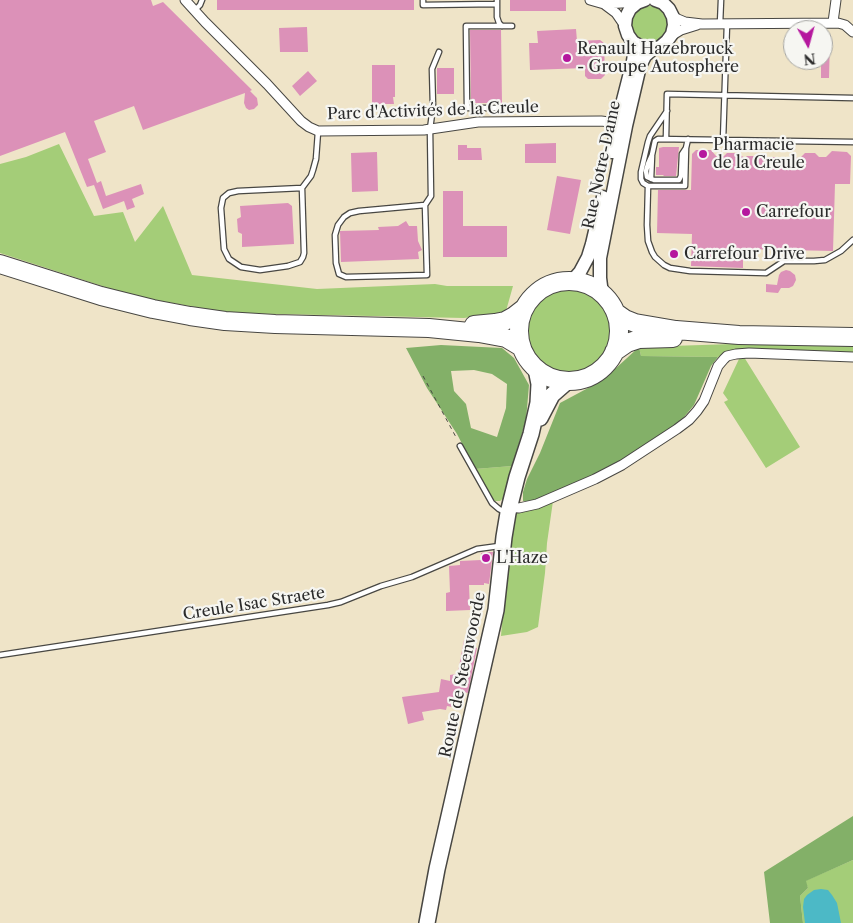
<!DOCTYPE html>
<html>
<head>
<meta charset="utf-8">
<style>
  body { margin:0 }
  #map { position:relative; width:853px; height:923px; overflow:hidden; background:#efe4c8; font-family:"Libre Caslon Text",serif }
  canvas { display:block }
  .north { position:absolute; left:783px; top:20px; width:50px; height:50px; box-sizing:border-box; background:#f6f6f2; border:1px solid #a5a5a2; border-radius:50%; rotate:173deg; font-size:14px; font-weight:700; line-height:20px; text-align:center; color:#2b2b2b }
  .north::after { content:''; display:block; margin:auto; width:18px; height:22px; background:#b5179e; clip-path:polygon(50% 0,100% 100%,50% 72%,0 100%) }
</style>
</head>
<body>
<div id="map">
<canvas width="853" height="923"></canvas>
<div class="north">N</div>
</div>
<script>
const c = document.querySelector('canvas').getContext('2d');
c.lineJoin = 'round';
function fillPath(path, color) {
  c.fillStyle = color;
  c.fill(path, 'evenodd');
}
function shape(rows) {
  const path = new Path2D();
  for (const r of rows) {
    if (r.length === 3) {
      path.moveTo(r[0] + r[2], r[1]);
      path.arc(r[0], r[1], r[2], 0, 2 * Math.PI);
      continue;
    }
    path.moveTo(r[0], r[1]);
    for (let i = 2; i < r.length; i += 2) path.lineTo(r[i], r[i + 1]);
  }
  return path;
}
function trace(path, color, width, dash) {
  c.strokeStyle = color;
  c.lineWidth = width;
  c.lineCap = dash ? 'butt' : 'round';
  c.setLineDash(dash || []);
  c.stroke(path);
}
function write(font, color, halo, rows, align = 'center') {
  c.font = font + ' "Libre Caslon Text",serif';
  c.lineWidth = 4.5;
  c.setLineDash([]);
  c.textBaseline = 'middle';
  c.strokeStyle = halo;
  c.fillStyle = color;
  for (const [text, x, y, turn = 0] of rows) {
    c.save();
    c.translate(x, y);
    c.rotate((+turn || 0) * Math.PI / 180);
    c.textAlign = isNaN(turn) ? turn : align;
    if (halo) c.strokeText(text, 0, 0);
    c.fillText(text, 0, 0);
    c.restore();
  }
}
const green = shape([
  [650,24,18],
  [59,144,94,216,123,212,135,242,163,206,192,275,317,289,435,284,447,286,513,286,506,311,493,314,464,318,229,313,133,296,0,253,0,164,26,157],
  [569,331,44],
  [765,343,853,346,853,355,734,351,718,357,641,356,639,347],
  [742,357,744,357,800,447,766,468,724,402,728,400,723,393,739,359],
  [512,466,504,498,500,501,495,501,491,497,475,469],
  [553,501,547,543,545,573,538,627,527,632,501,636,508,548,514,513,541,507],
  [853,860,853,923,803,923,800,896,808,888,805,881]
]);
const forest = shape([
  [441,345,502,348,514,358,529,385,526,420,512,466,475,469,457,434,427,388,406,348],
  [474,370,492,374,507,384,506,408,497,437,471,428,466,404,454,391,451,371],
  [639,347,641,356,718,357,711,366,694,405,684,417,668,430,614,466,544,498,530,501,523,501,523,492,527,479,540,453,560,403,603,380],
  [853,816,853,860,806,881,808,888,800,896,803,923,770,923,764,872]
]);
const water = shape([
  [821,889,828,890,832,895,837,903,841,923,805,923,803,907,804,899,807,895,814,890]
]);
const building = shape([
  [0,0,151,0,153,6,163,2,252,90,250,91,257,98,258,105,254,109,249,110,246,108,244,103,245,93,143,130,134,106,94,121,106,152,88,159,97,183,101,181,106,196,141,184,144,194,132,199,135,207,127,210,124,201,103,209,94,185,87,187,65,132,0,156],
  [217,0,414,0,414,10,217,10],
  [510,0,566,0,566,11,510,11],
  [307,27,308,52,280,52,279,28],
  [576,29,577,41,600,40,604,43,605,75,601,79,588,79,585,76,585,68,530,70,529,43,538,43,537,31],
  [470,30,501,30,502,103,471,103],
  [823,39,830,39,829,78,821,78,821,60,823,60],
  [372,65,395,65,395,97,393,97,394,104,372,104],
  [437,68,454,68,454,94,437,94],
  [308,71,317,81,300,96,292,86],
  [556,143,556,163,525,163,525,144],
  [458,145,467,145,467,148,481,148,482,160,458,160],
  [663,147,679,147,676,176,663,176,664,175,656,175,656,167,659,167,659,148],
  [696,150,711,150,716,156,724,156,727,153,737,153,745,158,747,156,756,156,758,159,761,157,764,159,766,157,776,157,778,159,781,158,784,159,786,157,800,158,805,153,815,153,819,157,826,157,832,151,847,152,851,156,850,184,835,184,833,251,743,249,743,268,691,266,692,234,657,233,658,190,691,190,692,154],
  [377,152,378,191,352,192,351,153],
  [557,176,581,180,570,234,547,230],
  [443,191,463,191,463,226,507,226,507,257,443,257],
  [288,203,292,206,294,244,242,247,242,234,238,232,237,219,241,217,240,206],
  [406,221,409,226,417,226,418,241,422,250,418,252,419,259,341,262,340,231,379,230,378,227,398,226],
  [786,270,790,271,795,275,796,280,793,286,789,288,781,288,778,293,766,292,766,284,777,285,779,275,781,272],
  [487,552,493,552,489,584,484,583,484,585,469,585,470,610,446,611,446,593,450,592,449,566,460,565,460,561,481,560,481,553],
  [475,639,473,647,477,648,468,693,463,692,462,693,455,692,452,707,447,706,446,710,440,709,422,712,424,720,408,724,402,697,439,692,441,679,450,681,450,675,456,674,457,672,458,672,464,640]
]);
const path = shape([
  [423,376,457,439]
]);
const lane = shape([
  [423,0,423,5,497,4],
  [497,0,497,17,499,23,502,26],
  [194,11,200,5,202,0],
  [720,24,721,0],
  [512,26,466,26,467,108,514,108],
  [667,111,650,136,648,142,641,172,641,179,643,183,648,186,685,186,686,148,688,139],
  [666,138,667,94,853,98],
  [723,140,727,24],
  [686,148,682,154,681,176,679,180,654,180,647,177,646,171,648,164,652,155,655,141,658,139,853,142],
  [651,179,652,156],
  [648,186,647,225,648,241,652,252,655,257,664,265,670,268,690,271,766,273,784,261,814,261,825,260,841,251,853,240],
  [302,188,304,253,303,257,300,262,288,266,260,270,241,267,229,259,224,249,221,208,223,198,229,193,238,191,302,188,311,176,313,170,316,159,318,132],
  [425,205,359,211,350,213,344,217,338,225,335,235,336,263,339,274,346,277,427,275,425,205,431,196,430,129,433,107,432,69,439,52],
  [460,446,492,503,499,509,505,512],
  [0,655,328,605,341,602,381,586,412,577,477,549,499,546]
]);
const street = shape([
  [185,0,205,22,267,84,301,121,309,127,318,131,424,130,478,122,601,121,618,123],
  [590,0,604,4,639,2],
  [604,4,616,13,625,26],
  [673,17,685,22,702,24,838,23,845,25,853,32],
  [833,22,836,0],
  [671,36,681,30,697,25],
  [509,507,519,508,537,504,595,479,622,465,677,429,689,420,697,411,704,401,718,366,724,359,727,356,736,354,749,353,853,357]
]);
const secondary = shape([
  [645,0,637,3,630,9,626,17,625,26,628,35,633,42,642,47,651,49,660,47,667,41,672,34,674,25,673,17,669,9,663,3,655,0],
  [612,152,621,108,633,61,634,54,631,40],
  [572,281,580,272,588,257,592,244,603,197],
  [602,294,600,278,600,258,626,126,640,66,645,56,654,48]
]);
const primary = shape([
  [540,418,552,395,568,381],
  [427,923,437,869,496,610,504,537,508,513,517,477,531,434,538,403,539,384,536,369]
]);
const highway = shape([
  [0,264,101,296,153,309,190,316,225,321,275,324,429,328,479,333,506,338,521,347],
  [569,331,50],
  [615,312,625,319,635,323,676,330,739,335,853,337],
  [474,325,495,323,505,321,514,316,523,309],
  [614,352,627,343,639,339,673,338]
]);
const markers = [
  [567,58,5,"#b5179e"],
  [703,154,5,"#b5179e"],
  [746,212,5,"#b5179e"],
  [674,254,5,"#b5179e"],
  [486,558,5,"#b5179e"]
];
const poiNames = [
  ["Renault Hazebrouck",577,49],
  ["- Groupe Autosphere",577,67],
  ["Pharmacie",713,145],
  ["de la Creule",713,163],
  ["Carrefour",756,212],
  ["Carrefour Drive",684,254],
  ["L'Haze",496,558]
];
const streetNames = [
  ["Parc d'Activités de la Creule",433,111,-2],
  ["Rue Notre-Dame",602,165,-78],
  ["Creule Isac Straete",254,604,-9],
  ["Route de Steenvoorde",463,675,-78]
];
fillPath(green, '#a4cd78');
fillPath(forest, '#83b068');
fillPath(water, '#4cb9c6');
fillPath(building, '#dc91b8');
trace(lane, '#484743', 7);
trace(street, '#484743', 11);
trace(secondary, '#484743', 15);
trace(primary, '#484743', 18);
trace(highway, '#484743', 20);
trace(path, '#484743', 1, [4, 4]);
trace(lane, '#fff', 4.5);
trace(street, '#fff', 9);
trace(secondary, '#fff', 12);
trace(primary, '#fff', 15);
trace(highway, '#fff', 18);
for (const [x, y, r, color] of markers) {
  const dot = new Path2D();
  dot.arc(x, y, r, 0, 2 * Math.PI);
  c.fillStyle = color;
  c.fill(dot);
  trace(dot, '#f6f6f2', 2);
}
write('16px', '#2b2b2b', '#f6f6f2', poiNames, 'left');
write('16px', '#2b2b2b', '#f6f6f2', streetNames);
</script>
</body>
</html>
